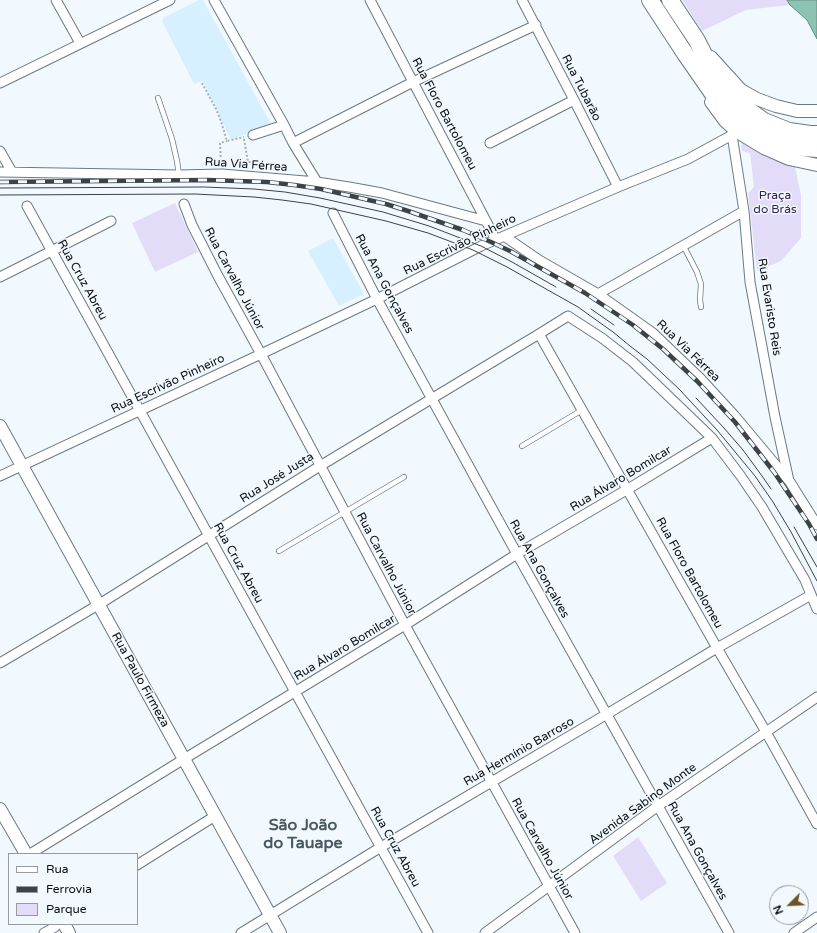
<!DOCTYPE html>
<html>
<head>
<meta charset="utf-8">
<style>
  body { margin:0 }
  #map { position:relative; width:817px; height:933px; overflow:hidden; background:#f2f9fe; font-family:"Varela Round",sans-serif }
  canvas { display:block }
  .legend { position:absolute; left:8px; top:853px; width:130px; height:72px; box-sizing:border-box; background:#f2f9fe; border:1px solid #959ba0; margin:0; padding:5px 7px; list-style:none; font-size:12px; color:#090f12 }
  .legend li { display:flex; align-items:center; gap:8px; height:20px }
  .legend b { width:20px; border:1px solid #959ba0 }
  .north { position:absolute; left:769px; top:885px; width:40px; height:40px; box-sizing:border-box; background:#f2f9fe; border:1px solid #959ba0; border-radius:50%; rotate:246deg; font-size:11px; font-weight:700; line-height:16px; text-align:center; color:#090f12 }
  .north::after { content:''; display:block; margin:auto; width:14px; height:18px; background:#6c5525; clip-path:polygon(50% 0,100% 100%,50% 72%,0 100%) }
</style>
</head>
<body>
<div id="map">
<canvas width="817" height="933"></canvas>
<ul class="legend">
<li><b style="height:5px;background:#fff"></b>Rua</li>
<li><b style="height:5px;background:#3c4346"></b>Ferrovia</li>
<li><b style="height:11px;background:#e2dcf8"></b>Parque</li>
</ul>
<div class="north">N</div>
</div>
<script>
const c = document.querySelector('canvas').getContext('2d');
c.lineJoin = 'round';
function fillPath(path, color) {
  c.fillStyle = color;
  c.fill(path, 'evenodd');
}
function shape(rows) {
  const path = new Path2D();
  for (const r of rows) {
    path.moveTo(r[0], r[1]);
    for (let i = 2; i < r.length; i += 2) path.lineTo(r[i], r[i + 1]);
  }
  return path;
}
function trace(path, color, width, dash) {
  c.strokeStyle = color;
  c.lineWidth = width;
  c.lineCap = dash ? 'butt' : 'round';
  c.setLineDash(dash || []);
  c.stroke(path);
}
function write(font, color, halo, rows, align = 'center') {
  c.font = font + ' "Varela Round",sans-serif';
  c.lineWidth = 3;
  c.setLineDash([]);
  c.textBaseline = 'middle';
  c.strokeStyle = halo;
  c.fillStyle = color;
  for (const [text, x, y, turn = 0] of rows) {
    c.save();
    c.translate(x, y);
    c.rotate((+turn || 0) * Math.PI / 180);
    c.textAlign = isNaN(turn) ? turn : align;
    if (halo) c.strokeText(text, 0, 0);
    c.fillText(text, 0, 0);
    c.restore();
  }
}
const built = shape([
  [199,0,203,0,271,124,231,140,203,81,194,84,162,21,163,18],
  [333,238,364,294,339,306,308,251]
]);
const green = shape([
  [682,0,787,0,790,5,746,10,702,31],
  [741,142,767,157,795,167,801,195,801,238,781,261,757,271,748,193,754,187,750,153,742,151],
  [175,203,198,252,155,272,132,223],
  [638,837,667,883,641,901,613,856]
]);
const water = shape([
  [787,0,817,0,817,39,807,20,790,5,787,0]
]);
const path = shape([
  [202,83,216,109,221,121,227,141,244,137],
  [244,139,248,162,253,162,252,168],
  [221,165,220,143,227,141]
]);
const lane = shape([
  [158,98,172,139,177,161,179,175],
  [683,245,697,272,701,284,700,300,701,307],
  [522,446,582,410],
  [279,551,404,477]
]);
const street = shape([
  [56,0,80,43],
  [214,0,284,125,293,143,317,182],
  [370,0,496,240],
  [522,0,574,100,618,187],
  [0,83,170,0],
  [253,135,284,125],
  [732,135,744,211,750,282,775,417,789,481],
  [293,143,413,82,536,25],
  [490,143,574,100],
  [0,151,12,172],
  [0,172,179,175,222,174,317,182,349,187,382,193,486,221],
  [184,204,192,225,218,276,261,354,405,625,575,933],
  [27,206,428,933],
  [333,213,377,299,517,554,729,933],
  [504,236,539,260,598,294,653,333,701,379,734,415,790,482,817,525],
  [0,277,111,221],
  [598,294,744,211],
  [539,334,717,648,766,732,817,824],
  [0,476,261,354,377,299,481,246,618,187,688,159,732,135,736,131],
  [0,663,98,605,320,466,539,334,568,316,602,338,633,362,712,438,740,475,762,507,805,580,817,609],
  [30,854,184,759,405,625,517,554,628,489,712,438],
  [137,865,215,816],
  [44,933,55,927,57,924],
  [241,933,381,847,607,714,717,648,811,595],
  [485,933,658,806,817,697],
  [794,933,817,917]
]);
const secondary = shape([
  [711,57,741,90,757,99,776,106,797,111,817,111],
  [711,102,725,121,736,131,764,148,789,159,817,165],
  [0,426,280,933],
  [0,809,26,854],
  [64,924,69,933]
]);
const highway = shape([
  [650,0,686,55,720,104,745,126,767,139,793,147,817,149],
  [670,0,696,39,710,66,727,89,743,106,764,121,789,131,810,134,817,134]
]);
const tram = shape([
  [0,188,204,187,254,189,285,192,320,198,383,212,429,226,481,246,512,262,556,287],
  [0,195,195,194,254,197,282,200,311,204,386,221,428,233,473,250,507,267,578,307,613,332,630,346,647,359,679,389,717,430,755,476,773,502,791,532,817,581],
  [591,309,614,325],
  [696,398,724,428,743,450,762,476,771,489],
  [794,527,817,567]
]);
const rail = shape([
  [0,182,207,180,267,182,294,185,321,189,386,204,408,211,463,230,491,242,510,251,585,293,633,325,663,349,697,381,735,422,774,472,809,524,817,539]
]);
const streetNames = [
  ["Rua Tubarão",581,88,63],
  ["Rua Floro Bartolomeu",444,114,62],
  ["Rua Via Férrea",246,165,4],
  ["Rua Escrivão Pinheiro",460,245,-26],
  ["Rua Carvalho Júnior",234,279,62],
  ["Rua Cruz Abreu",82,280,61],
  ["Rua Ana Gonçalves",384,284,62],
  ["Rua Evaristo Reis",769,307,81],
  ["Rua Via Férrea",688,351,44],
  ["Rua Escrivão Pinheiro",168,384,-25],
  ["Rua José Justa",277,478,-32],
  ["Rua Álvaro Bomilcar",621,479,-31],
  ["Rua Cruz Abreu",238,563,61],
  ["Rua Carvalho Júnior",386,564,62],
  ["Rua Ana Gonçalves",539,569,61],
  ["Rua Floro Bartolomeu",689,573,61],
  ["Rua Álvaro Bomilcar",345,648,-31],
  ["Rua Paulo Firmeza",140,680,61],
  ["Rua Hermínio Barroso",519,752,-30],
  ["Avenida Sabino Monte",643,804,-36],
  ["Rua Cruz Abreu",395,847,61],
  ["Rua Carvalho Júnior",542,849,61],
  ["Rua Ana Gonçalves",697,851,61]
];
const parkNames = [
  ["Praça",775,196],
  ["do Brás",775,210]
];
const districtNames = [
  ["São João",303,826],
  ["do Tauape",303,844]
];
fillPath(built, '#d7f0ff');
fillPath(green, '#e2dcf8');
fillPath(water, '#8cc3b3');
trace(water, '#658d83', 1);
trace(lane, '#6a7a83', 6);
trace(street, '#6a7a83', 11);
trace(secondary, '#6a7a83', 14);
trace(highway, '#6a7a83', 18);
trace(path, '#a9afb4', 2, [2, 2]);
trace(lane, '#fff', 4.5);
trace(street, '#fff', 9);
trace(secondary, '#fff', 12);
trace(highway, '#fff', 16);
trace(tram, '#3c4346', 1);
trace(rail, '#3c4346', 4.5);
trace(rail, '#f2f9fe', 3, [9]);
write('12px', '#090f12', '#f2f9fe', streetNames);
write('12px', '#322155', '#f2f9fe', parkNames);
write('bold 16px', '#495760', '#f2f9fe', districtNames);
</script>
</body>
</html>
